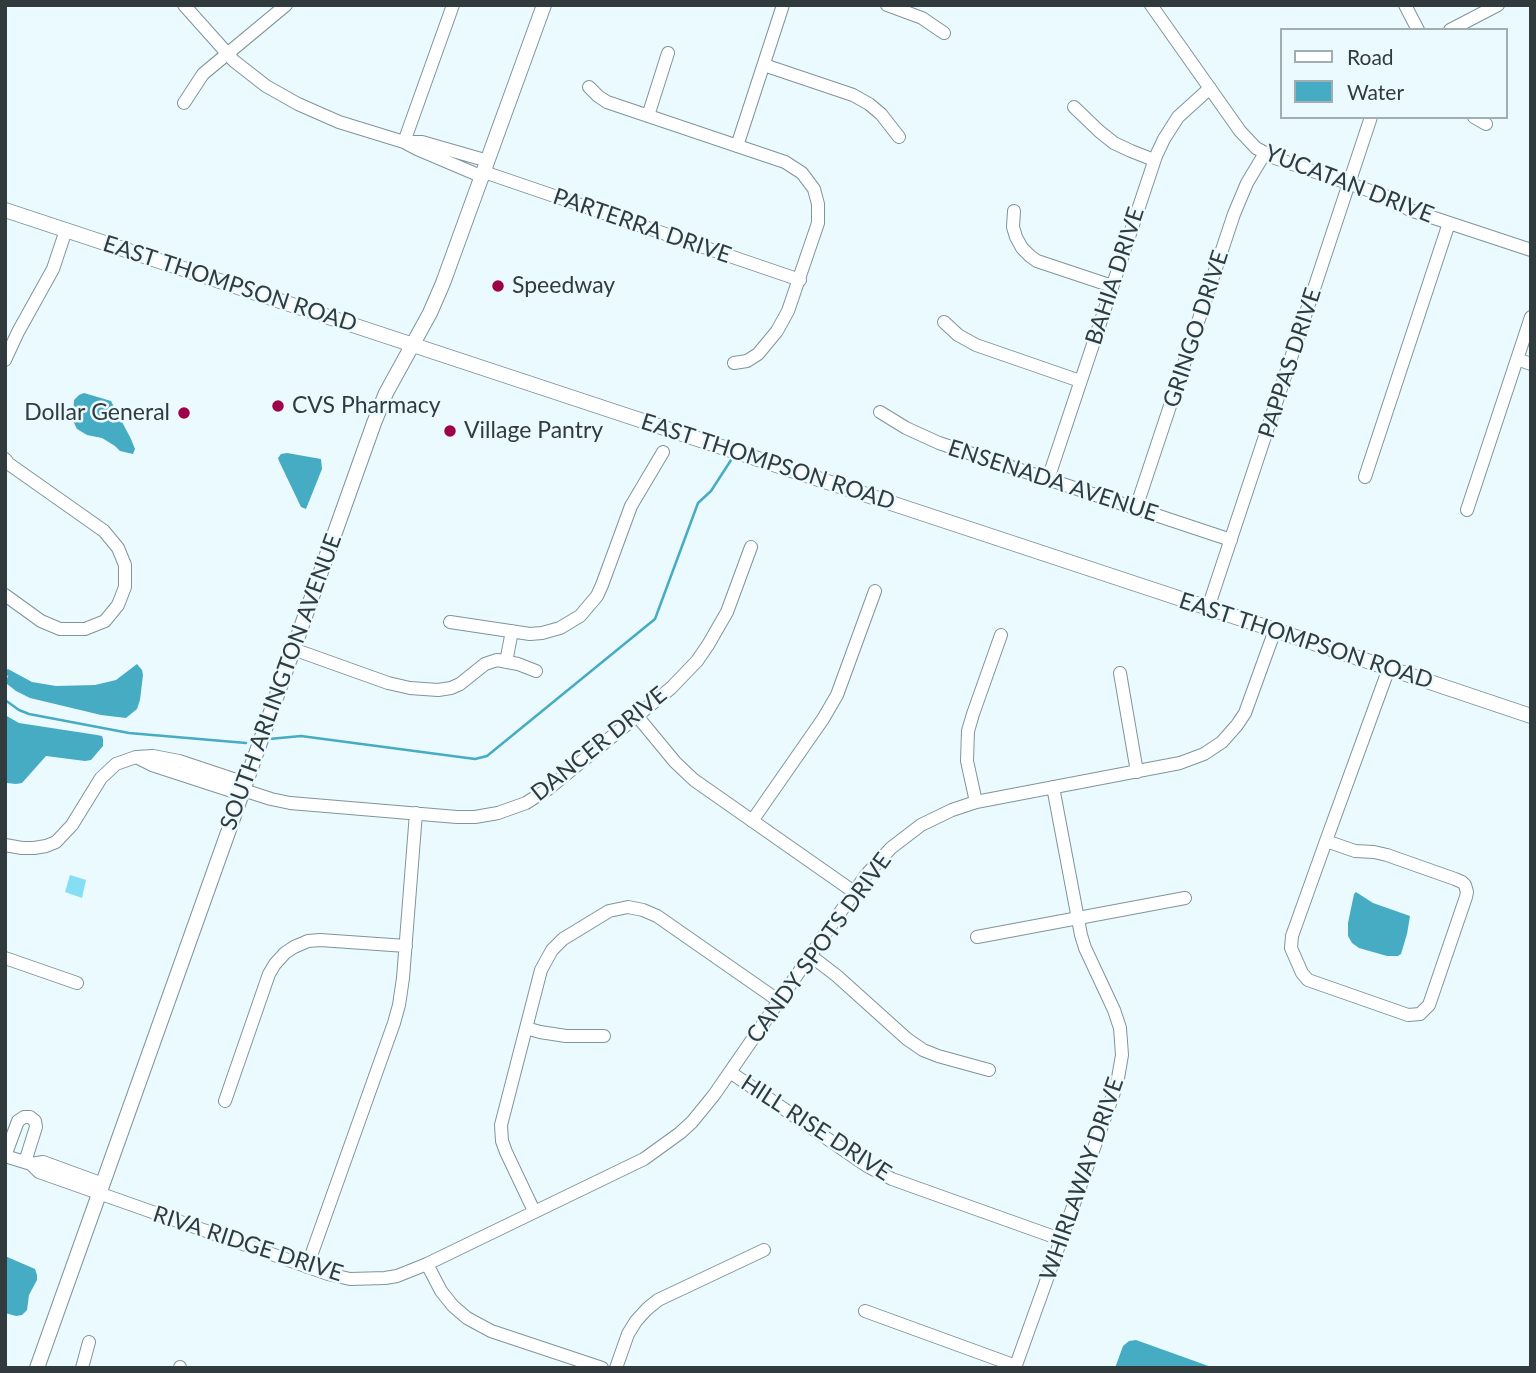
<!DOCTYPE html>
<html>
<head>
<meta charset="utf-8">
<style>
  body { margin:0 }
  #map { position:relative; width:1536px; height:1373px; overflow:hidden; background:#ebfafe; font-family:Lato,sans-serif }
  canvas { display:block }
  .frame { position:absolute; inset:0; border:7px solid #313b3d; pointer-events:none }
  .legend { position:absolute; left:1280px; top:28px; width:228px; height:91px; box-sizing:border-box; background:#ebfafe; border:2px solid #a1aeb1; margin:0; padding:9px 12px; list-style:none; font-size:21px; color:#313b3d }
  .legend li { display:flex; align-items:center; gap:14px; height:35px }
  .legend b { width:35px; border:2px solid #a1aeb1 }
</style>
</head>
<body>
<div id="map">
<canvas width="1536" height="1373"></canvas>
<div class="frame"></div>
<ul class="legend">
<li><b style="height:9px;background:#fff"></b>Road</li>
<li><b style="height:19px;background:#46acc3"></b>Water</li>
</ul>
</div>
<script>
const c = document.querySelector('canvas').getContext('2d');
c.lineJoin = 'round';
function fillPath(path, color) {
  c.fillStyle = color;
  c.fill(path, 'evenodd');
}
function shape(rows) {
  const path = new Path2D();
  for (const r of rows) {
    path.moveTo(r[0], r[1]);
    for (let i = 2; i < r.length; i += 2) path.lineTo(r[i], r[i + 1]);
  }
  return path;
}
function trace(path, color, width, dash) {
  c.strokeStyle = color;
  c.lineWidth = width;
  c.lineCap = dash ? 'butt' : 'round';
  c.setLineDash(dash || []);
  c.stroke(path);
}
function write(font, color, halo, rows, align = 'center') {
  c.font = font + ' Lato,sans-serif';
  c.lineWidth = 5;
  c.setLineDash([]);
  c.textBaseline = 'middle';
  c.strokeStyle = halo;
  c.fillStyle = color;
  for (const [text, x, y, turn = 0] of rows) {
    c.save();
    c.translate(x, y);
    c.rotate((+turn || 0) * Math.PI / 180);
    c.textAlign = isNaN(turn) ? turn : align;
    if (halo) c.strokeText(text, 0, 0);
    c.fillText(text, 0, 0);
    c.restore();
  }
}
const green = shape([
  [70,875,86,880,82,898,65,892]
]);
const water = shape([
  [84,393,111,401,131,439,135,449,133,454,120,451,115,446,102,438,87,435,77,429,73,421,74,400,79,395],
  [287,453,321,459,322,469,306,509,301,507,279,461,278,458,281,454],
  [137,664,142,670,143,675,140,700,137,709,126,718,101,715,30,698,16,691,7,684,6,681,8,676,5,674,5,671,8,669,32,682,56,686,95,685,116,680],
  [5,715,19,723,97,735,102,736,103,739,103,746,91,760,85,761,46,756,22,783,16,784,7,783,5,782],
  [1356,892,1373,903,1410,916,1407,934,1401,954,1398,956,1387,956,1359,948,1352,943,1348,936,1348,923,1354,894],
  [5,1256,35,1269,37,1275,37,1280,29,1295,27,1310,22,1315,16,1316,5,1313],
  [1136,1340,1214,1368,1115,1368,1123,1346,1129,1341]
]);
const stream = shape([
  [5,700,19,710,29,714,129,733,246,743],
  [269,739,301,736,475,759,487,756,655,619,698,503,711,491,733,457]
]);
const minor = shape([
  [184,5,234,61,266,86,298,104,339,122,404,142,453,5],
  [887,5,922,18,944,33],
  [1151,5,1240,131,1256,148,1275,158,1388,197,1410,210,1531,250],
  [1405,5,1418,30],
  [1450,30,1498,5],
  [764,65,853,95,869,104,881,114,899,137],
  [589,87,598,96,607,102,785,162,802,173,814,189,818,204,818,223,788,311,777,331,758,354,747,361,734,363],
  [184,103,203,74,286,5],
  [1074,107,1099,131,1114,143,1131,151,1154,160],
  [648,116,668,53],
  [1474,117,1486,124],
  [737,146,783,5],
  [484,172,800,280],
  [483,177,417,149,404,142,422,142,488,161],
  [1014,211,1013,227,1016,237,1022,248,1030,256,1037,261,1112,286],
  [944,322,958,335,976,345,1080,381],
  [1517,359,1531,364],
  [5,360,18,332,53,269,66,230],
  [880,412,906,428,939,443,1231,540],
  [5,459,9,464,104,531,118,548,125,565,125,587,118,605,105,621,85,629,60,629,41,621,5,595],
  [1365,477,1449,223],
  [1048,479,1156,156,1164,139,1178,117,1210,88],
  [1136,508,1234,214,1247,183,1265,153],
  [1467,510,1531,317],
  [1208,608,1371,117],
  [450,622,530,634,542,633,560,628,580,616,597,596,602,585,631,506,663,452],
  [293,649,388,683,410,688,438,690,451,688,460,684,485,664,497,660,518,664,536,671],
  [506,662,512,631],
  [1120,673,1137,772],
  [637,716,675,762,694,780,854,892],
  [136,757,152,765,241,794],
  [243,790,271,799,290,803,457,817,475,817,498,813,526,803,548,789,637,716,671,688,697,661,708,645,727,612,751,547],
  [976,802,967,761,968,731,973,714,1001,635],
  [752,821,823,719,837,695,875,591],
  [1326,841,1355,851,1374,852,1387,855,1455,879,1462,882,1465,885,1467,892,1466,897,1429,1005,1420,1014,1408,1015,1308,980,1302,973,1291,948,1292,936,1326,841,1389,668],
  [5,845,22,848,34,848,46,846,56,842,72,825,101,778,116,764,136,757,153,756,179,761,245,783],
  [977,937,1185,898],
  [811,956,837,976,907,1039,923,1050,938,1056,989,1070],
  [5,958,77,983],
  [526,1028,540,1032,566,1036,604,1036],
  [730,1072,867,1166,892,1179,1060,1239],
  [225,1101,269,974,275,964,285,953,294,947,308,941,320,940,406,946],
  [5,1156,31,1164,43,1162,103,1184],
  [5,1156,18,1121,24,1117,30,1117,35,1121,36,1127,25,1162],
  [31,1164,39,1172,328,1274,350,1279,385,1278,397,1276,427,1264,644,1159,680,1133,692,1122,714,1095,866,875,891,848,921,825,952,810,976,802,1180,763,1204,754,1222,742,1237,725,1245,713,1275,630],
  [534,1211,506,1152,502,1141,501,1125,541,970,552,950,563,939,609,911,628,907,643,910,657,916,779,1001],
  [427,1264,441,1291,453,1306,467,1318,491,1331,602,1368],
  [307,1267,394,1023,399,1005,403,978,416,813],
  [865,1311,1016,1366],
  [82,1368,89,1342],
  [180,1368,180,1367],
  [616,1368,628,1334,636,1321,647,1309,658,1300,764,1250],
  [1015,1368,1117,1084,1122,1055,1120,1028,1114,1010,1085,948,1081,935,1053,787]
]);
const major = shape([
  [5,210,1275,630,1531,716],
  [37,1368,374,423,386,393,430,313,443,283,544,5]
]);
const markers = [
  [498,286,7,"#9e0248"],
  [278,406,7,"#9e0248"],
  [184,413,7,"#9e0248"],
  [450,431,7,"#9e0248"]
];
const streetNames = [
  ["YUCATAN DRIVE",1349,184,21],
  ["PARTERRA DRIVE",642,226,19],
  ["BAHIA DRIVE",1115,276,-72],
  ["EAST THOMPSON ROAD",230,284,18],
  ["GRINGO DRIVE",1196,329,-72],
  ["PAPPAS DRIVE",1290,363,-72],
  ["EAST THOMPSON ROAD",768,462,18],
  ["ENSENADA AVENUE",1053,481,18],
  ["EAST THOMPSON ROAD",1306,641,18],
  ["SOUTH ARLINGTON AVENUE",281,682,-70],
  ["DANCER DRIVE",599,744,-39],
  ["CANDY SPOTS DRIVE",819,948,-54],
  ["HILL RISE DRIVE",816,1128,33],
  ["WHIRLAWAY DRIVE",1082,1179,-71],
  ["RIVA RIDGE DRIVE",248,1244,18]
];
const poiNames = [
  ["Speedway",512,286],
  ["CVS Pharmacy",292,406],
  ["Dollar General",170,413,"right"],
  ["Village Pantry",464,431]
];
fillPath(green, '#85def4');
fillPath(water, '#46acc3');
trace(stream, '#46acc3', 2.5);
trace(minor, '#7e959b', 14);
trace(major, '#7e959b', 16);
trace(minor, '#fff', 12);
trace(major, '#fff', 14);
for (const [x, y, r, color] of markers) {
  const dot = new Path2D();
  dot.arc(x, y, r, 0, 2 * Math.PI);
  c.fillStyle = color;
  c.fill(dot);
  trace(dot, '#ebfafe', 2.5);
}
write('23px', '#313b3d', '#ebfafe', streetNames);
write('23px', '#313b3d', '#ebfafe', poiNames, 'left');
</script>
</body>
</html>
